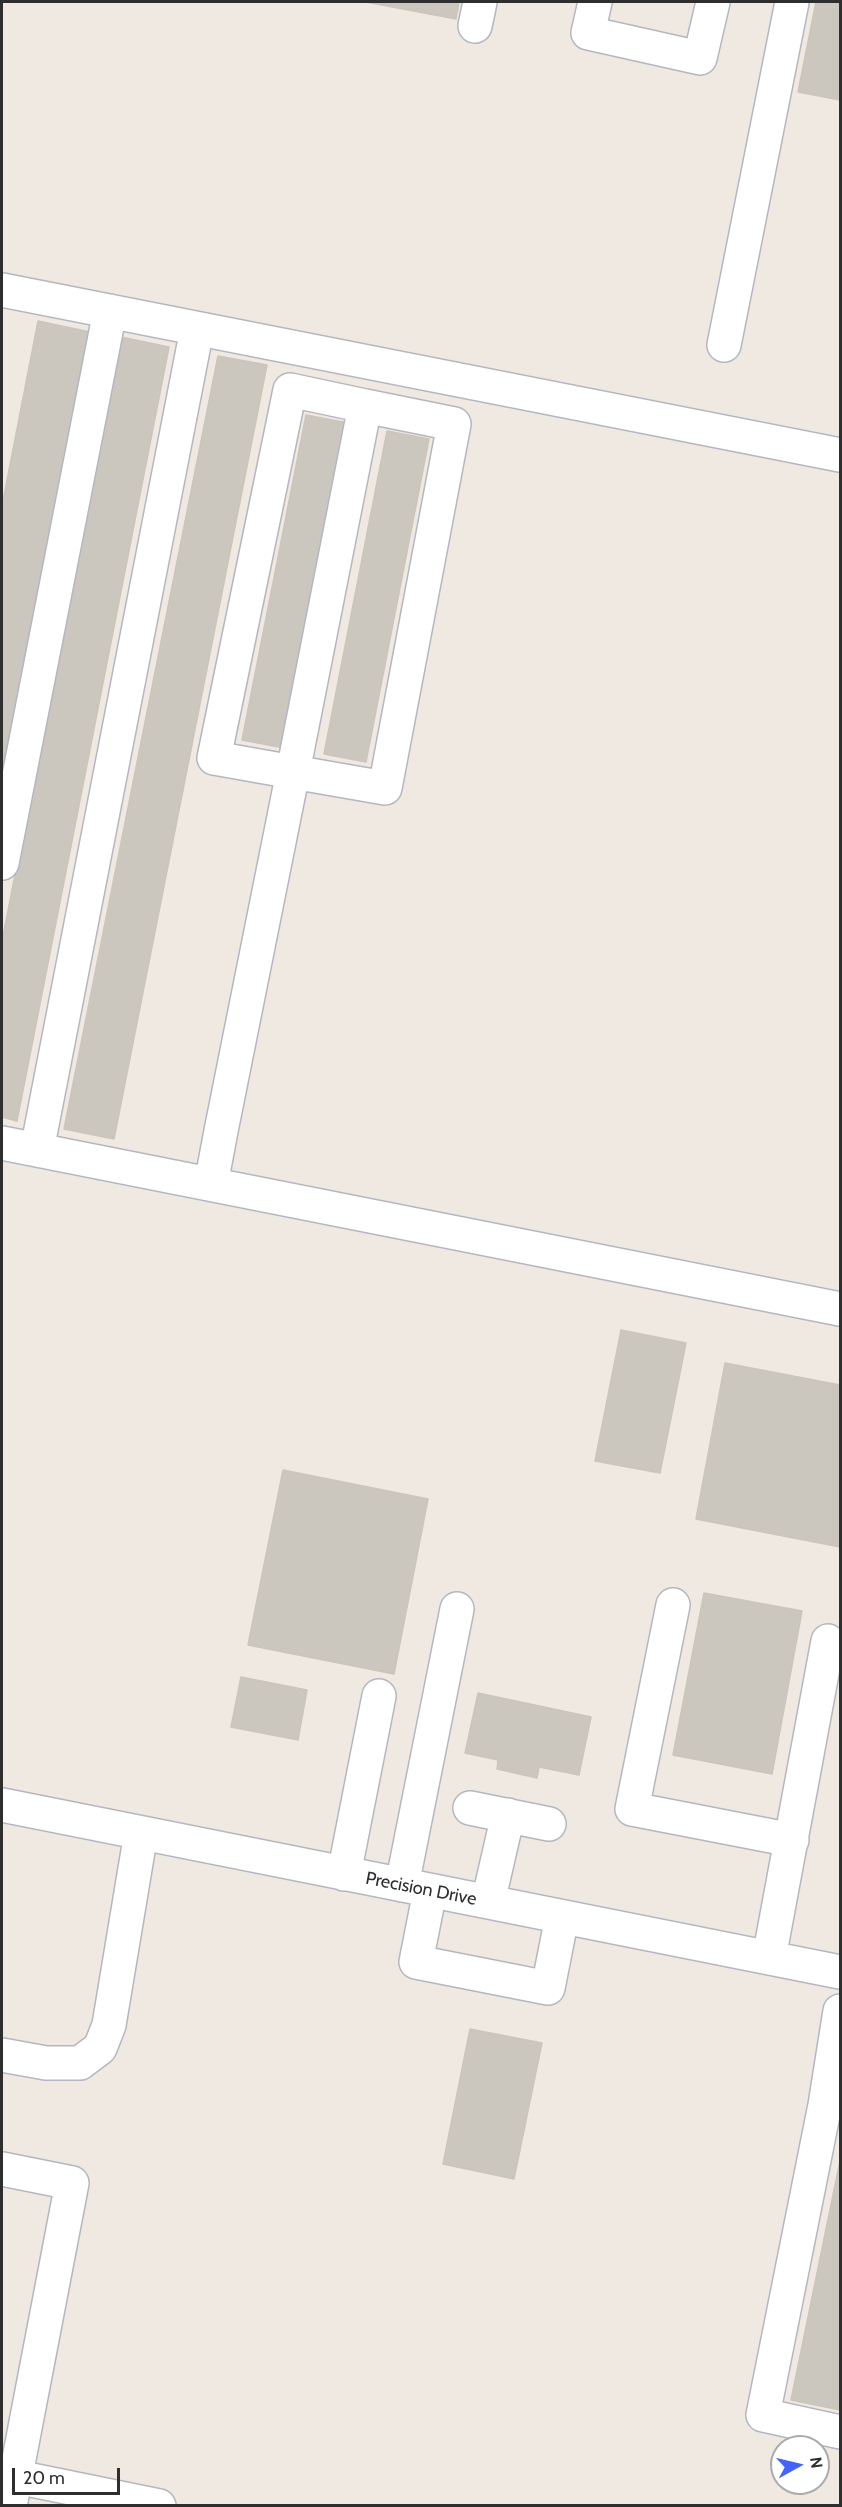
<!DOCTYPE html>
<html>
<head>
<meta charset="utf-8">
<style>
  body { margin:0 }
  #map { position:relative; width:842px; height:2507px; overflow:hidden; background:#efe9e1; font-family:Cabin,sans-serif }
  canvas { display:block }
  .frame { position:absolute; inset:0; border:3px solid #2e2e2e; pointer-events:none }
  .north { position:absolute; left:770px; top:2435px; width:60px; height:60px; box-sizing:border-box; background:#fff; border:2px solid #ababab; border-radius:50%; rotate:82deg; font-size:16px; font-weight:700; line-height:24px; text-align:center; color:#2e2e2e }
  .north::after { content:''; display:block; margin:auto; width:21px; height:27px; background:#4264fb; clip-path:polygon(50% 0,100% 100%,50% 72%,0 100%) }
  .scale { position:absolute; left:12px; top:2468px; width:108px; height:27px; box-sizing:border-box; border:3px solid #2e2e2e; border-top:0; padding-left:8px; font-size:18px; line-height:21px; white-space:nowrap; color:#2e2e2e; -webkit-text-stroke:4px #fff; paint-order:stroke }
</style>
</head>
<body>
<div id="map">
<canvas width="842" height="2507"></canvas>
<div class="frame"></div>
<div class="north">N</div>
<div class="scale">20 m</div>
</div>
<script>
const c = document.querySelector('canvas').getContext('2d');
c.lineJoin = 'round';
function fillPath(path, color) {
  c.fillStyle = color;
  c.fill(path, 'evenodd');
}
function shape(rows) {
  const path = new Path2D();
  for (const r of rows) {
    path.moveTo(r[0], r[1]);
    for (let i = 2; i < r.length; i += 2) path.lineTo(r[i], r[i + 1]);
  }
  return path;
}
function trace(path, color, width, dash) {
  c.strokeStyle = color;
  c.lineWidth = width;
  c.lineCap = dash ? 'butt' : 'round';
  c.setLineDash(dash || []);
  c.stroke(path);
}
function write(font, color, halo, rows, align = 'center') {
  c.font = font + ' Cabin,sans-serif';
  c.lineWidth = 4.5;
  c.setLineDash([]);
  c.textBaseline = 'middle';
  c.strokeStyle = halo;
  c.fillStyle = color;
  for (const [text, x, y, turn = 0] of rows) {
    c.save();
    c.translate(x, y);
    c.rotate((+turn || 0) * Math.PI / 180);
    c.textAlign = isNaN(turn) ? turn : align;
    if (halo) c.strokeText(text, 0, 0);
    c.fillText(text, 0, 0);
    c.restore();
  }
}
const building = shape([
  [366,2,459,2,456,19,366,2],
  [816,2,840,2,840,100,798,92,816,2],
  [38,321,90,332,2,779,2,506,38,321],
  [121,337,169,347,17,1121,2,1117,2,941,121,337],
  [218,356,267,365,114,1139,64,1129,218,356],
  [306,415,348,423,284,748,242,740,306,415],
  [387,431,429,439,366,762,324,754,387,431],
  [621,1330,686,1343,660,1473,595,1461,621,1330],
  [725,1363,840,1385,840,1547,696,1519,725,1363],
  [283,1470,428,1499,394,1674,248,1645,283,1470],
  [704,1593,802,1611,772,1774,673,1755,704,1593],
  [241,1677,307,1690,298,1740,231,1727,241,1677],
  [478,1693,591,1717,579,1775,539,1767,537,1778,497,1769,498,1760,465,1753,478,1693],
  [470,2029,542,2043,514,2179,443,2164,470,2029],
  [840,2161,840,2410,791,2400,840,2161]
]);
const minor = shape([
  [595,2,588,33,700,58,713,2],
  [475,26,480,2],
  [2,290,840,455],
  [724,345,792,2],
  [2,863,110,311],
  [2,1143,840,1309],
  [37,1150,197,329],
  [211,1184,221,1131,293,772,365,406,454,424,385,788,293,772,214,758,290,390,365,406],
  [673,1605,632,1809,792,1840],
  [2,1805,840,1972],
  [470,1808,549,1824],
  [344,1874,379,1696],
  [402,1885,457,1609],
  [430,1891,416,1962,548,1988,562,1917],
  [488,1902,508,1815],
  [769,1958,828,1641],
  [840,2011,825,2105,763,2415,840,2432],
  [2,2055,46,2063,80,2063,100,2048,109,2025,141,1833],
  [2,2169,72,2183,10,2506],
  [2,2474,159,2506]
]);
const streetNames = [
  ["Precision Drive",421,1889,11]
];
fillPath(building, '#cbc7bf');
trace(building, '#cbc5ba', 1.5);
trace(minor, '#b4b7c1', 36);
trace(minor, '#fff', 33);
write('18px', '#2e2e2e', '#fff', streetNames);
</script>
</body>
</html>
